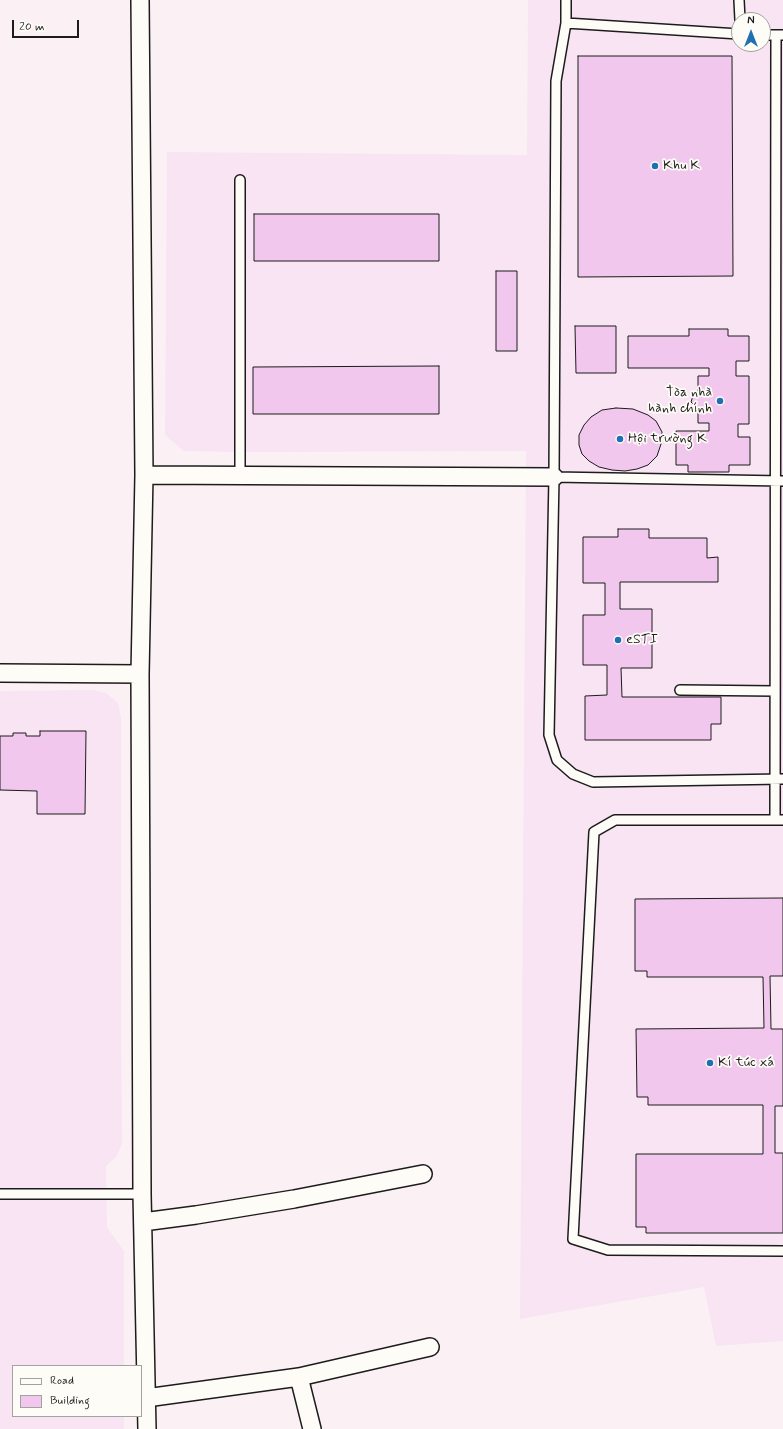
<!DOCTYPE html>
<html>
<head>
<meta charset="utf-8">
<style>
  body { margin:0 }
  #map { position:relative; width:783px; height:1429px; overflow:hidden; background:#fbf1f5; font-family:Mynerve,sans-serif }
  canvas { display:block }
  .legend { position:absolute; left:12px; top:1365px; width:130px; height:52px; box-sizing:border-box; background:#fdfcf7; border:1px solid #a3a29f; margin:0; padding:5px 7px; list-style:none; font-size:12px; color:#1c1c1c }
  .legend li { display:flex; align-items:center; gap:8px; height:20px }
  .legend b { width:20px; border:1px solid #a3a29f }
  .north { position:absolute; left:731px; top:12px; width:40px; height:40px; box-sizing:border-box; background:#fdfcf7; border:1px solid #a3a29f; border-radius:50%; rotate:0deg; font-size:11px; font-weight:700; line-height:16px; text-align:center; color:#1c1c1c }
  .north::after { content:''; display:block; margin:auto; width:14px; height:18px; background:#1f6fb2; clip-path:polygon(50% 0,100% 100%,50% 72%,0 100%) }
  .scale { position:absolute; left:12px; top:20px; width:67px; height:18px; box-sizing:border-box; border:2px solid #1c1c1c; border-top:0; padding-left:5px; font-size:12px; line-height:14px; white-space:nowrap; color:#1c1c1c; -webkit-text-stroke:3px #fdfcf7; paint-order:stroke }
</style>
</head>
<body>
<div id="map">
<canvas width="783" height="1429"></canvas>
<ul class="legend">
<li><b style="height:5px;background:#fdfcf7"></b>Road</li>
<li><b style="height:11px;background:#f2c7ed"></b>Building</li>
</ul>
<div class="north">N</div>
<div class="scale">20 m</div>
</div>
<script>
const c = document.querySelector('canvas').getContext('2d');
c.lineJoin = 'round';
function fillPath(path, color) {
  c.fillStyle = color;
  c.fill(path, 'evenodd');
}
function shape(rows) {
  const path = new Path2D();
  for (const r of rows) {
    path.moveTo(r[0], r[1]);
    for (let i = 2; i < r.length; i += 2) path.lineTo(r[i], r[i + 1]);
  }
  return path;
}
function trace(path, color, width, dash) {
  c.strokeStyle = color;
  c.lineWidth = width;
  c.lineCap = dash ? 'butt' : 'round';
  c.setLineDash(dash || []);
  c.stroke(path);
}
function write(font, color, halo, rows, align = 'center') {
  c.font = font + ' Mynerve,sans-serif';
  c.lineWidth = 3.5;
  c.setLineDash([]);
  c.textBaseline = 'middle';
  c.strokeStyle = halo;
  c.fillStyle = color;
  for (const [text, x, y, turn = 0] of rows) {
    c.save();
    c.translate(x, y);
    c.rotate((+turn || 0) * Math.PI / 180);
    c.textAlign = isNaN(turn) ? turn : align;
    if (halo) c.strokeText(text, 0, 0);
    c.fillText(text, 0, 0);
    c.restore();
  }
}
const built = shape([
  [528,0,783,0,783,1341,716,1346,704,1287,520,1319,526,451,240,452,184,451,165,435,167,152,527,155],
  [739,20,763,20,763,44,739,44],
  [93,690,106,693,118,703,121,717,121,1008,122,1144,116,1157,106,1166,107,1227,124,1251,124,1366,13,1366,13,1416,124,1416,124,1429,0,1429,0,691]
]);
const building = shape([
  [578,56,732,56,733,276,578,277,578,56],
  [254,214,439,214,439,261,254,261,254,214],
  [496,271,517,271,517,351,496,351,496,271],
  [575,326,616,326,616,373,576,373,575,326],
  [689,329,728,329,728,336,749,336,749,361,736,361,736,376,749,376,749,424,738,424,738,437,750,437,750,465,729,465,729,472,688,472,688,465,676,465,676,431,709,431,709,423,698,423,698,407,695,406,691,402,693,396,698,394,698,376,709,376,709,368,628,368,628,336,689,336,689,329],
  [439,366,439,414,253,414,253,367,439,366],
  [616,408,633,409,648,415,656,421,662,432,661,444,657,456,648,465,637,469,625,471,612,470,599,467,589,461,582,454,579,445,579,435,584,425,591,417,602,410,616,408],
  [618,529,649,529,649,538,707,538,707,558,718,557,718,582,620,582,620,609,652,609,652,668,621,668,622,697,721,697,721,724,711,724,711,740,585,740,585,696,607,695,607,665,583,665,583,615,605,615,605,583,583,583,583,537,618,537,618,529],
  [40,731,86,731,85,814,37,814,37,791,0,790,0,736,13,736,13,733,26,733,26,736,40,736,40,731],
  [783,898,783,976,770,976,771,1029,783,1029,783,1106,775,1106,775,1153,783,1153,783,1233,646,1233,646,1227,636,1227,636,1154,763,1154,763,1105,648,1105,648,1097,637,1097,636,1029,764,1028,763,977,647,977,647,971,635,971,635,899,783,898]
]);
const lane = shape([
  [739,0,740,20],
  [566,23,566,0],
  [739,34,566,23,556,81,554,477,549,735,557,760,573,774,593,782,783,779],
  [763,35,783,35],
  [240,180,240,475],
  [554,477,783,481],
  [680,690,775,691],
  [775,820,776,35],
  [783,820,615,820,594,832,573,1239,608,1250,783,1251],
  [0,1194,142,1194]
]);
const street = shape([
  [140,0,144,475,140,674,142,1194,147,1429],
  [144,475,554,477],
  [0,673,140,674],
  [143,1222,196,1215,294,1199,423,1174],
  [299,1377,312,1429],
  [146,1398,299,1377,430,1347]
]);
const markers = [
  [655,166,4,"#1f6fb2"],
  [720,401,4,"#1f6fb2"],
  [620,439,4,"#1f6fb2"],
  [618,640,4,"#1f6fb2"],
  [710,1063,4,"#1f6fb2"]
];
const poiNames = [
  ["Khu K",663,166],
  ["Tòa nhà",712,393,"right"],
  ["hành chính",712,409,"right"],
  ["Hội trường K",628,439],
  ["eSTI",626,640],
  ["Kí túc xá",718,1063]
];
fillPath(built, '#f8e4f3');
fillPath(building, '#f2c7ed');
trace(building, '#1c1c1c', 1);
trace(lane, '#1c1c1c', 12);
trace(street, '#1c1c1c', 20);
trace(lane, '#fdfcf7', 9);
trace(street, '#fdfcf7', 17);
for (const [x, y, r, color] of markers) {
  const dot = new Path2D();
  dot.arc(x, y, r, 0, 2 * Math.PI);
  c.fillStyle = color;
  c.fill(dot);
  trace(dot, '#fdfcf7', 1.5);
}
write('14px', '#1c1c1c', '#fdfcf7', poiNames, 'left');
</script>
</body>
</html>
